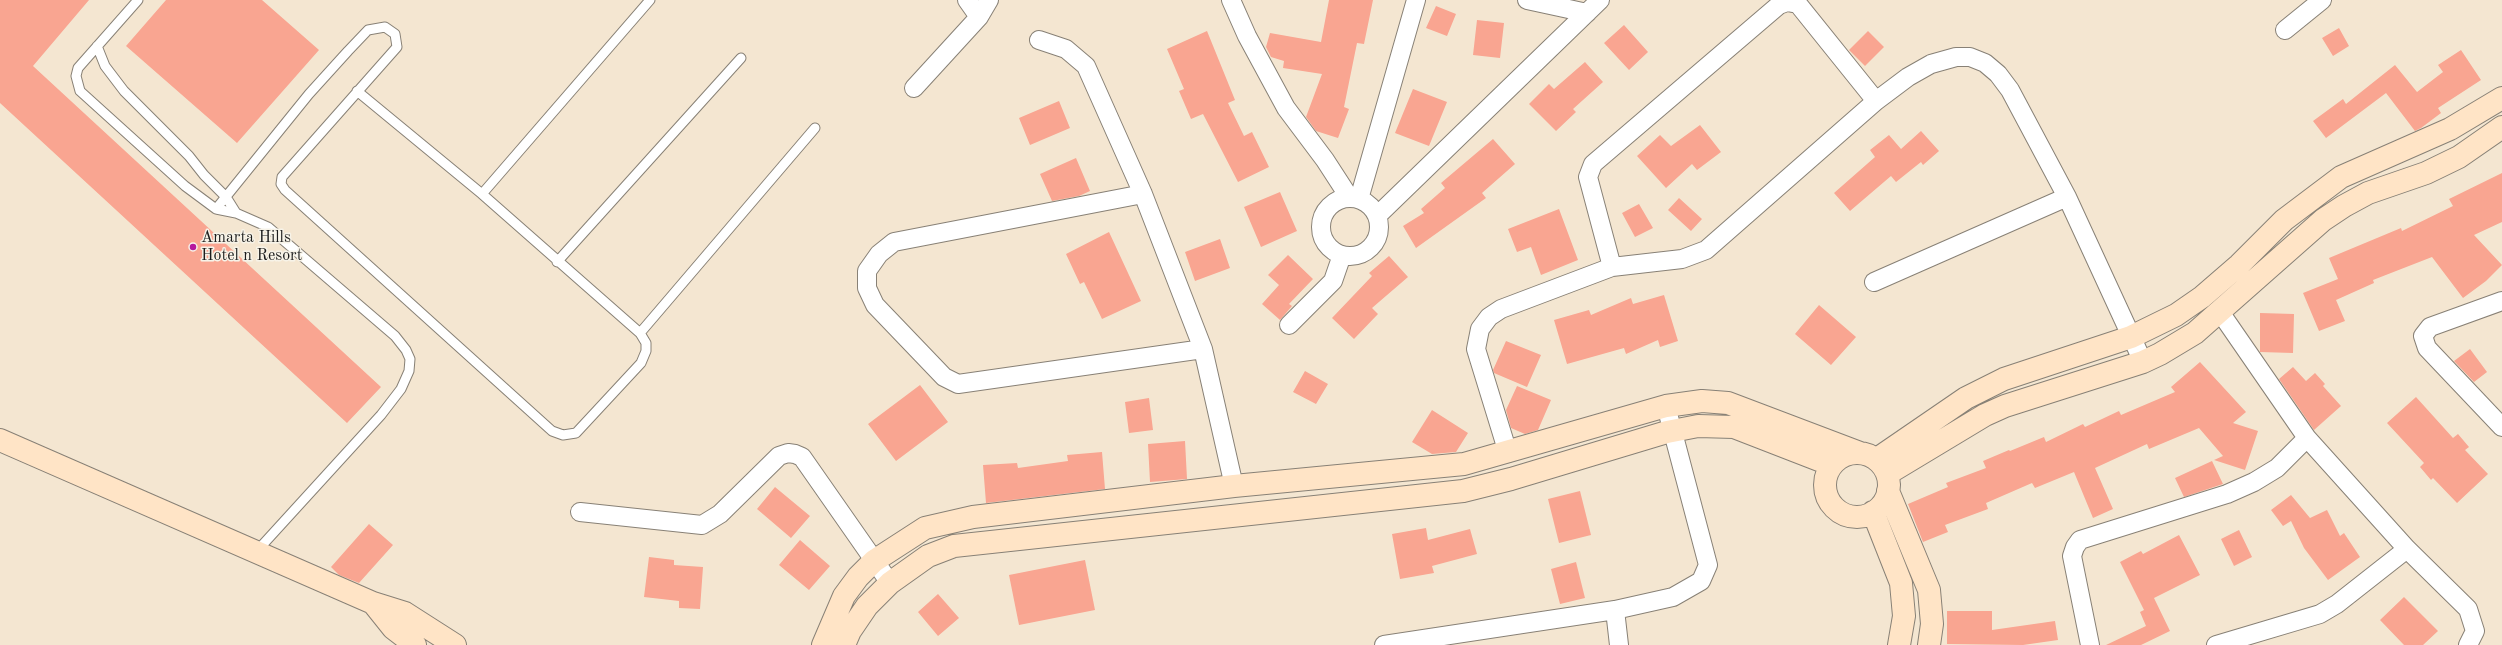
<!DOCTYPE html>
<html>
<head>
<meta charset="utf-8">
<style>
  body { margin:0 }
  canvas { display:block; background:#f4e6d1 }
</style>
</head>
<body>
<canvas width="2502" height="645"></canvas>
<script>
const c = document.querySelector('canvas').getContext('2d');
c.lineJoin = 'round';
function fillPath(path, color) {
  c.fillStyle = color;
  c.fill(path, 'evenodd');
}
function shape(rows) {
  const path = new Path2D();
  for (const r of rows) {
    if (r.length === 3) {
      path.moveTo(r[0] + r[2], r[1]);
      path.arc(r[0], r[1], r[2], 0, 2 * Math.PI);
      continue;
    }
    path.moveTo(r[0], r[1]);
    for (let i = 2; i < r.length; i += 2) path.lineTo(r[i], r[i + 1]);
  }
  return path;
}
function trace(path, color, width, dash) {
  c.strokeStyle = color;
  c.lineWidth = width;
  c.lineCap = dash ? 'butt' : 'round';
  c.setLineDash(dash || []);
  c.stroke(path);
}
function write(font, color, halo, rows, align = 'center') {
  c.font = font + ' "Old Standard TT",serif';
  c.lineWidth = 3;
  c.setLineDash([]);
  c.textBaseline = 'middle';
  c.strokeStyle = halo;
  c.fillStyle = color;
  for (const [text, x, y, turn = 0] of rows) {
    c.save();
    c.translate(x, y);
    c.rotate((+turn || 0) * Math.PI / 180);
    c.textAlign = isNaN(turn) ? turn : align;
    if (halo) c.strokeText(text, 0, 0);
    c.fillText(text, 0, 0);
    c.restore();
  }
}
const building = shape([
  [0,0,89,0,33,66,381,387,347,423,0,103],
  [166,0,262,0,319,50,237,143,126,46],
  [1329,0,1373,0,1364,44,1357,43,1344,107,1349,109,1338,138,1316,131,1306,117,1322,74,1283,68,1284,61,1271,57,1266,47,1270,33,1321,42],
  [1436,6,1456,14,1447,36,1426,28],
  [1477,20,1504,23,1500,58,1473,55],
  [1624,25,1648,52,1629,70,1604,43],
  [2339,28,2349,46,2333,56,2322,38],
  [1207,31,1235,100,1228,103,1244,136,1252,132,1269,167,1238,182,1203,114,1191,119,1179,91,1184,89,1167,49],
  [1868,31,1884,47,1865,66,1849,50],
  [2461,50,2481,80,2438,108,2441,113,2421,128,2415,131,2386,93,2326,138,2313,121,2343,99,2346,104,2395,65,2417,92,2443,72,2438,65],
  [1585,62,1603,82,1573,109,1576,112,1556,131,1529,104,1549,84,1554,89],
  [1413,89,1447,102,1429,146,1395,133],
  [1059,101,1070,128,1030,145,1019,118],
  [1700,125,1721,152,1697,170,1692,164,1666,188,1637,156,1660,135,1671,146],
  [1921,131,1939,151,1923,165,1921,162,1896,182,1891,176,1850,211,1834,193,1875,157,1870,150,1889,135,1901,149],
  [1493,139,1515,164,1482,193,1486,198,1416,248,1403,226,1424,213,1421,209,1445,188,1441,183],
  [1076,158,1090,191,1079,196,1052,201,1040,174],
  [2502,173,2502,222,2474,235,2502,265,2486,281,2463,298,2432,257,2373,280,2374,283,2336,300,2345,321,2319,331,2303,293,2338,279,2329,258,2401,228,2402,231,2453,206,2449,199],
  [1280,192,1297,231,1261,247,1244,207],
  [1679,198,1702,219,1691,231,1668,210],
  [1639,204,1653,228,1635,237,1622,213],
  [1559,209,1578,260,1541,275,1531,247,1517,252,1508,229],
  [1109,232,1141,301,1102,319,1084,282,1080,284,1066,254],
  [1220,239,1230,268,1195,281,1185,252],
  [1288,255,1313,279,1289,304,1292,306,1280,320,1262,304,1279,285,1268,275],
  [1389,256,1408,277,1372,308,1378,314,1354,339,1332,318,1372,276,1369,273],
  [1664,295,1678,341,1660,347,1658,340,1626,354,1624,348,1567,364,1554,320,1589,310,1591,315,1631,298,1633,304],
  [1819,305,1856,337,1831,365,1795,334],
  [2260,313,2294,314,2293,353,2260,352],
  [1506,341,1541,355,1527,387,1494,373,1493,370],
  [2470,349,2487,372,2474,382,2454,361],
  [2200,362,2246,412,2233,423,2258,431,2245,470,2214,460,2223,456,2199,428,2149,449,2147,444,2095,468,2113,509,2093,518,2074,472,2035,488,2032,483,1986,503,1988,509,1945,525,1948,532,1923,542,1908,504,1948,487,1946,483,1986,468,1983,461,2009,450,2010,451,2044,437,2046,442,2083,424,2085,427,2119,411,2121,415,2175,392,2171,387],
  [2293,367,2306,381,2315,373,2325,384,2323,386,2341,406,2314,430,2279,379],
  [1305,371,1328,384,1316,404,1293,392],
  [920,385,948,422,896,461,868,424],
  [1517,386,1551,400,1538,430,1525,434,1511,428,1506,410],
  [2416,397,2453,438,2458,434,2469,447,2465,450,2488,474,2457,503,2433,478,2431,480,2420,467,2424,463,2387,423],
  [1149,398,1153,430,1129,433,1125,402],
  [1432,410,1468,433,1456,452,1432,454,1412,442],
  [1185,441,1187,479,1150,482,1148,444],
  [1102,452,1105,489,986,503,983,465,1017,463,1018,468,1068,461,1067,455],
  [2212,461,2223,484,2184,497,2175,478],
  [775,487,810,516,791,538,757,509],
  [1580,491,1591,535,1559,543,1548,499],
  [2291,495,2310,518,2327,510,2340,536,2344,533,2360,557,2328,580,2304,548,2291,521,2283,526,2271,510],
  [369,524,393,545,359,583,339,575,331,567],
  [1426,528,1428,540,1470,529,1477,554,1432,566,1434,573,1400,579,1392,534],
  [2239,530,2252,557,2234,566,2221,539],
  [2179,535,2200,575,2154,598,2170,631,2141,645,2106,645,2146,626,2140,612,2144,610,2120,562,2141,551,2143,554],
  [800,540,830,566,809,590,779,565],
  [649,557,674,560,674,565,703,567,700,609,679,608,679,601,644,597],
  [1085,560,1095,610,1019,625,1009,575],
  [1576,562,1585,598,1560,604,1551,569],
  [938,594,959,618,938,636,918,612],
  [2404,597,2438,631,2423,645,2404,645,2380,620],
  [1947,611,1992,611,1992,630,2055,621,2058,640,2023,645,1947,644]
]);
const lane = shape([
  [138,0,78,68,76,76,80,91,185,186,216,209,236,213,268,227,395,336,406,350,410,359,409,371,401,389,381,415,256,552],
  [97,46,105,66,124,91,189,156,204,175,226,197,236,213],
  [357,91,482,194,640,333,815,128],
  [482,194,650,0],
  [216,209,309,94,348,51,368,30,385,27,395,34,397,47,282,177,281,184,285,190,552,431,563,435,576,433,641,363,646,351,646,343,640,333],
  [557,262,741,58]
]);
const street = shape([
  [967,0,979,17],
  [1231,0,1247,36,1286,108,1325,160,1349,197],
  [1527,0,1587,13],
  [2285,30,2322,0],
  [1039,40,1066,49,1086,66,1143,194,1203,349,1234,486],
  [914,88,979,17,989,0],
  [1143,194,894,242,879,254,867,271,867,288,875,305,944,377,958,384,1203,349],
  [1350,227,29],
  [1359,199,1416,0],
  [1377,216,1600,0],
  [1612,267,1588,177,1593,164,1779,5,1787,2,1798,4,1876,101],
  [1874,282,2067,197],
  [2502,301,2430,327,2423,336,2427,348,2502,427],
  [2220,312,2307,438,2407,549,2468,609,2475,631,2468,645],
  [1289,325,1333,281,1342,255],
  [1508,453,1476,349,1480,329,1489,317,1501,309,1612,267,1682,259,1706,250,1876,101,1908,77,1931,64,1956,57,1970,57,1985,63,1998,74,2010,90,2067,197,2143,362],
  [580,512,702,525,720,514,779,456,788,453,795,454,802,457,890,583],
  [1615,610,1619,645],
  [1384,645,1615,610,1673,597,1701,581,1708,565,1666,406],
  [2090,645,2072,556,2075,547,2080,540,2227,494,2254,482,2277,468,2307,438],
  [2216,645,2320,614,2337,604,2407,549]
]);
const secondary = shape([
  [0,440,373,603,405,613,455,645],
  [1857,485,32],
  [1877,459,1966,398,2004,379,2131,337,2176,315,2202,297,2239,265,2284,220,2341,177,2450,129,2502,98],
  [1887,474,1985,415,2005,406,2143,362,2160,354,2195,333,2323,220,2344,206,2368,193,2426,173,2459,157,2502,127],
  [1888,491,1929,590,1932,624,1929,645],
  [1873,512,1901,583,1904,616,1899,645],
  [373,603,393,628,415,645],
  [823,645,844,596,858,577,874,561,925,528,973,517,1234,486,1464,464,1666,406,1702,401,1728,403,1860,453],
  [844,645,850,631,867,606,890,583,928,556,954,546,1463,491,1511,479,1667,432,1698,426,1734,427,1832,465]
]);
const markers = [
  [193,247,4,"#b5179e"]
];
const poiNames = [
  ["Amarta Hills",201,238],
  ["Hotel n Resort",201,256]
];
fillPath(building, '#f9a591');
trace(lane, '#888176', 11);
trace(street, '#888176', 20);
trace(secondary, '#888176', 24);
trace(lane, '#fff', 9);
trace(street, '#fff', 18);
trace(secondary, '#ffe4c6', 22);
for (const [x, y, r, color] of markers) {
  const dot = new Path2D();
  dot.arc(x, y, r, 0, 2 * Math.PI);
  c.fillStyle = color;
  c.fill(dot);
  trace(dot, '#f7f3e8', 1.5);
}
write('16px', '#1c1c1c', '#f7f3e8', poiNames, 'left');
</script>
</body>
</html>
